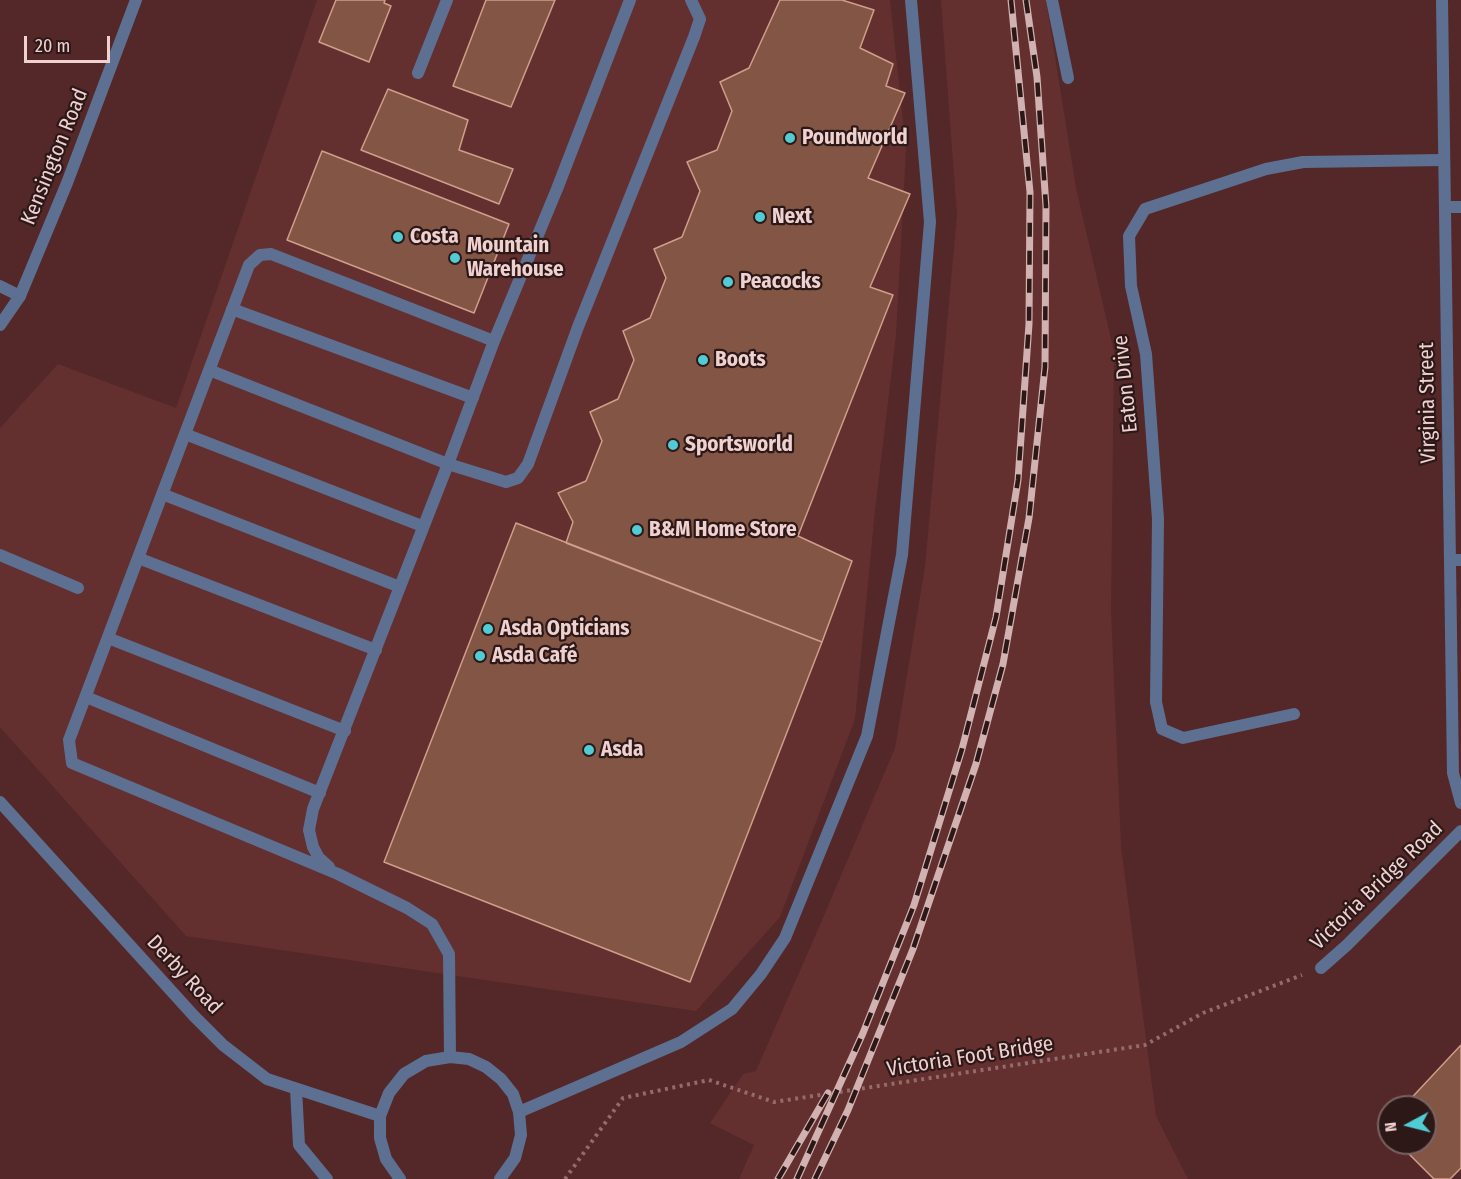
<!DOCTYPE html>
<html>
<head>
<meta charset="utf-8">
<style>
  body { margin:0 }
  #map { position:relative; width:1461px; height:1179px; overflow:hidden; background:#542828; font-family:"Fira Sans Condensed",sans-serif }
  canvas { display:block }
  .north { position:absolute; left:1377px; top:1095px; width:60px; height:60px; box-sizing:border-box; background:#2d1818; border:2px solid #7b6262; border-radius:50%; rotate:263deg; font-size:16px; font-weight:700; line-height:24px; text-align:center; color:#efd1d0 }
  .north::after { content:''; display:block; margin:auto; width:21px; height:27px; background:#51ccd4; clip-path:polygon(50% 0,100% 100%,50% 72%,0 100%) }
  .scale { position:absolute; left:24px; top:36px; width:86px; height:27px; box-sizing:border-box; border:3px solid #efd1d0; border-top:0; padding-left:8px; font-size:18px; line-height:21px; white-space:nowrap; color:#efd1d0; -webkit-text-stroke:4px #2d1818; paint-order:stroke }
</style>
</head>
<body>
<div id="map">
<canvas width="1461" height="1179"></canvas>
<div class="north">N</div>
<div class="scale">20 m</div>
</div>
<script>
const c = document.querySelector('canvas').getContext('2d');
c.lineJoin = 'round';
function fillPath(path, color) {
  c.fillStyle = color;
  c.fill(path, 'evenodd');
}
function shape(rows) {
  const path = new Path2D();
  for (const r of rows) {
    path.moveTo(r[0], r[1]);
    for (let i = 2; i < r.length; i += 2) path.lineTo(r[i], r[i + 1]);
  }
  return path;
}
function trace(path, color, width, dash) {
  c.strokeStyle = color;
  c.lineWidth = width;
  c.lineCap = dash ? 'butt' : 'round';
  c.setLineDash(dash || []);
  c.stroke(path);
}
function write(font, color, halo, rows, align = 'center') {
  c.font = font + ' "Fira Sans Condensed",sans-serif';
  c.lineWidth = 4.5;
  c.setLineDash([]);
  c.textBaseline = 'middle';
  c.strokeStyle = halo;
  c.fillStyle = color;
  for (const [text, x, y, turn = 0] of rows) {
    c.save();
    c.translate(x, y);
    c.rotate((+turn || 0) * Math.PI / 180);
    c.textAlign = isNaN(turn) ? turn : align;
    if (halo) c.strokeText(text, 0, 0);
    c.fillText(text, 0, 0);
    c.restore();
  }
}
const built = shape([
  [317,0,890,0,906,149,896,335,875,510,855,719,780,917,696,1011,186,936,0,727,0,428,58,364,176,408],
  [941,0,1046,0,1076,188,1114,352,1111,611,1121,847,1156,1116,1188,1179,739,1179,754,1145,710,1123,743,1074,756,1071,823,918,895,748,925,567,957,215]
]);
const building = shape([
  [336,0,385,0,384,3,391,6,369,62,319,42,336,0],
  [486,0,555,0,511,107,453,86,486,0],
  [780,0,842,0,874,10,860,48,893,64,886,86,905,93,868,178,910,194,870,287,893,295,798,536,852,561,822,642,566,543,573,522,558,493,586,481,602,441,590,412,618,399,634,360,623,331,650,318,666,278,654,249,682,237,700,191,687,162,717,150,732,111,720,82,749,68,780,0],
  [388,89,468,120,459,150,513,169,499,204,361,150,388,89],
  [322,151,509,224,474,313,287,240,322,151],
  [516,523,822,642,690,982,384,862,516,523],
  [1461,1045,1461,1168,1450,1179,1434,1179,1398,1143,1425,1143,1425,1107,1403,1107,1461,1045]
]);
const path = shape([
  [565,1179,623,1098,709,1080,774,1102,1145,1045,1203,1013,1302,975]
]);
const service = shape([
  [418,73,447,0],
  [1445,207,1461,207],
  [0,286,20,296],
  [232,309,473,398],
  [209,370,448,464,494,341,557,189,630,0],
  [185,434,422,526],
  [162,494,400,587],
  [0,555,78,588],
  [138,558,376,650],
  [108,638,345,731],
  [86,697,320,793],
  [329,867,319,858,313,847,309,830,313,809,448,464,506,482,518,478,528,464,578,327,694,37,700,19,691,0],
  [450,1057,449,954,432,924,407,908,338,874,72,763,69,740,249,265,260,255,271,254,494,341],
  [296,1089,299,1145,327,1179],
  [519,1112,681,1042,732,1009,761,974,785,938,867,736,902,555,930,222,911,0]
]);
const minor = shape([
  [1052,0,1068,78],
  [0,325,20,296,67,183,136,0],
  [1450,560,1461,560],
  [1294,714,1183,738,1162,729,1156,702,1158,519,1146,354,1131,286,1129,236,1145,209,1266,169,1303,162,1444,160],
  [1321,968,1347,945,1461,831]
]);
const tertiary = shape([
  [1442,0,1453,773,1461,803],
  [0,802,194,1016,223,1045,267,1079,380,1116],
  [400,1179,386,1159,380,1138,380,1116,389,1093,404,1074,426,1061,450,1057,469,1059,486,1067,501,1079,513,1094,519,1112,521,1135,515,1158,500,1179]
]);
const rail = shape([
  [778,1179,828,1093],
  [797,1179,863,1033,914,905,962,749,996,617,1018,480,1029,324,1030,192,1011,0],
  [815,1179,848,1110,913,949,976,764,1003,664,1029,518,1045,367,1046,206,1037,77,1026,0]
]);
const markers = [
  [790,138,6,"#51ccd4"],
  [760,217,6,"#51ccd4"],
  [398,237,6,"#51ccd4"],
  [455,258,6,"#51ccd4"],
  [728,282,6,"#51ccd4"],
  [703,360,6,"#51ccd4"],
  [673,445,6,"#51ccd4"],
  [637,530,6,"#51ccd4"],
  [488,629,6,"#51ccd4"],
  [480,656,6,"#51ccd4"],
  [589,750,6,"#51ccd4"]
];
const poiNames = [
  ["Poundworld",802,138],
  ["Next",772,217],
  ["Costa",410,237],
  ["Mountain",467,246],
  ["Warehouse",467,270],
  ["Peacocks",740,282],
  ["Boots",715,360],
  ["Sportsworld",685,445],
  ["B&M Home Store",649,530],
  ["Asda Opticians",500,629],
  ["Asda Café",492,656],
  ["Asda",601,750]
];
const streetNames = [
  ["Kensington Road",55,157,-68],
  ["Eaton Drive",1126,384,-96],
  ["Virginia Street",1428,403,-91],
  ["Victoria Bridge Road",1377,886,-44],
  ["Derby Road",184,975,47],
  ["Victoria Foot Bridge",970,1057,-9]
];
fillPath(built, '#642f2f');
fillPath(building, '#825544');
trace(building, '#d19e8b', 1.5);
trace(path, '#926b6b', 4, [3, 4.5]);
trace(service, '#5d7091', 12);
trace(minor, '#5d7091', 12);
trace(tertiary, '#5d7091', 12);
trace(rail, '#d2b1b1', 7);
trace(rail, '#2d1818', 4.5, [14]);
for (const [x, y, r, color] of markers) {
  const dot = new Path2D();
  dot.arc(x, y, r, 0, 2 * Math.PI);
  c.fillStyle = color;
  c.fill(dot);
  trace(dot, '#2d1818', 2);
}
write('bold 21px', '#efd1d0', '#2d1818', poiNames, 'left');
write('21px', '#efd1d0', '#2d1818', streetNames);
</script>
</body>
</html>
